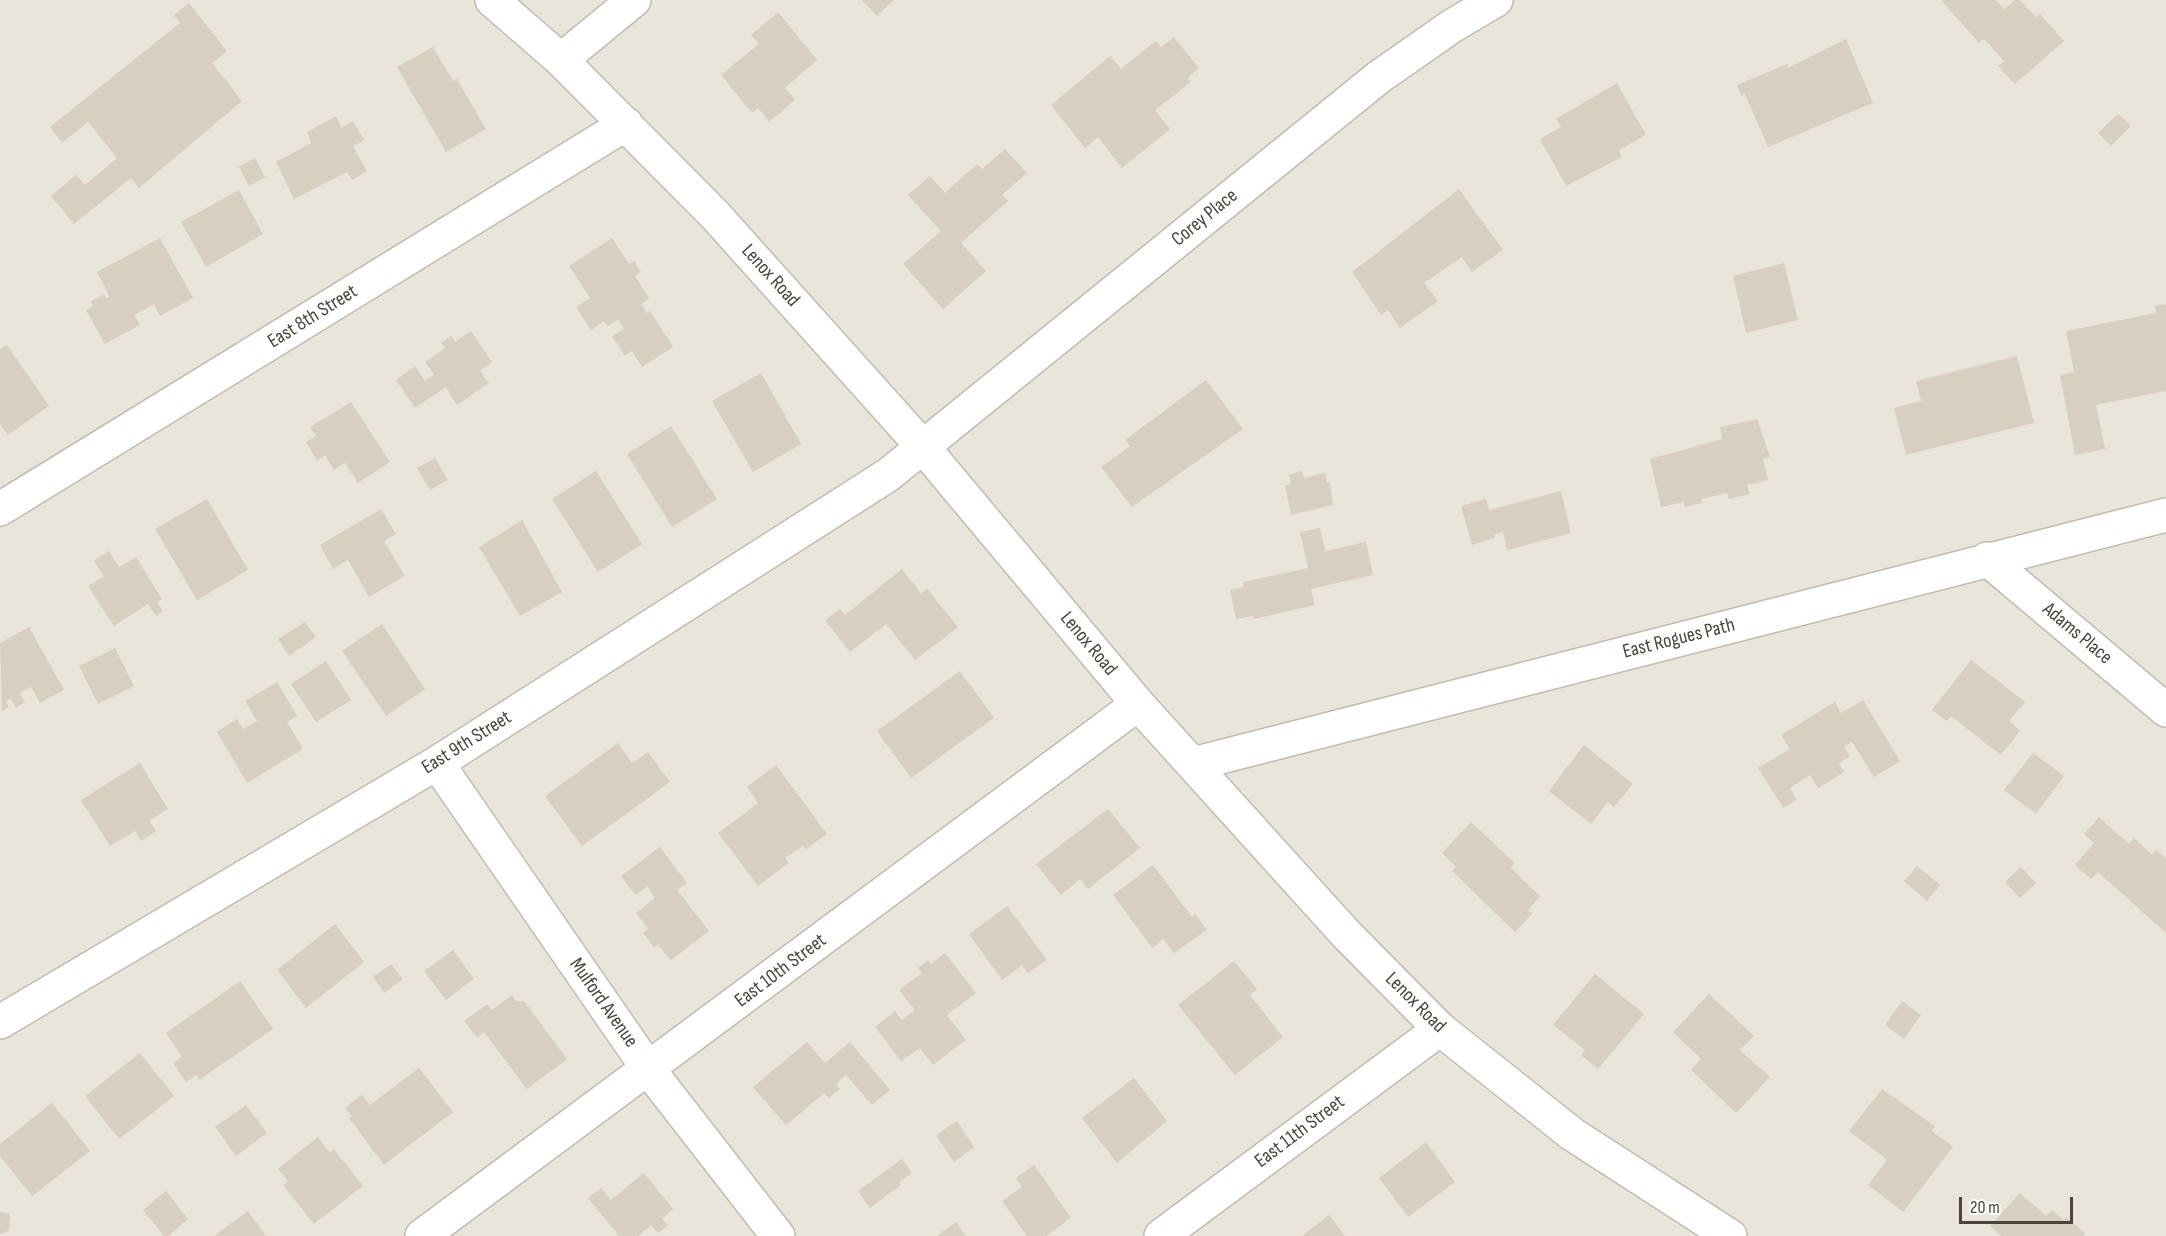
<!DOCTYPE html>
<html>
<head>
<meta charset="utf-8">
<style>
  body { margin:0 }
  #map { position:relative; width:2166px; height:1236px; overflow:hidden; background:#f6f3ec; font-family:"Sofia Sans Condensed",sans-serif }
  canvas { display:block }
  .scale { position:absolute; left:1959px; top:1197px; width:114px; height:27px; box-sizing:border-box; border:3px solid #4b4439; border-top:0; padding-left:8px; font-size:18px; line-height:21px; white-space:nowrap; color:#4b4439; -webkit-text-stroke:4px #fff; paint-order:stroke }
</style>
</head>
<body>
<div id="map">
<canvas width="2166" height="1236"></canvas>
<div class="scale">20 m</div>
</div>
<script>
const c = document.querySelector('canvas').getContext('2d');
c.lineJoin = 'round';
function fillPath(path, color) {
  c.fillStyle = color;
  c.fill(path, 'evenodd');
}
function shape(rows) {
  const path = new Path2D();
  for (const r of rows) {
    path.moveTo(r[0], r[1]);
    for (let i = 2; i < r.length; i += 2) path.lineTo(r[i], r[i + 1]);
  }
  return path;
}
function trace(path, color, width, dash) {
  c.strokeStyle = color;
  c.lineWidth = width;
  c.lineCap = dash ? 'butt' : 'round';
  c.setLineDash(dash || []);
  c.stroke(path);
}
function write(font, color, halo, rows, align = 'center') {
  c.font = font + ' "Sofia Sans Condensed",sans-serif';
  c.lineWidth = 4.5;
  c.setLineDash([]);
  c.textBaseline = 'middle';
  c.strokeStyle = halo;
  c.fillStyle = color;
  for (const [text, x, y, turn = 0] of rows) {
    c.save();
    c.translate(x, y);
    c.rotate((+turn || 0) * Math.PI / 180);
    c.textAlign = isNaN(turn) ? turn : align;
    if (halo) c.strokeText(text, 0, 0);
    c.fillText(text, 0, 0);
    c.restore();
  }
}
const residential = shape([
  [0,0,2166,0,2166,1236,0,1236]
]);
const building = shape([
  [862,0,894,0,877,16],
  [1941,0,1996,0,2004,9,2015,0,2020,0,2036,17,2040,14,2064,41,2015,84,1998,66,2004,61,1984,39,1979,43],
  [189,3,227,51,212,63,242,101,139,188,131,178,74,224,51,196,76,175,85,185,117,158,88,122,62,143,50,127,180,23,174,15],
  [778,12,817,60,785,88,795,100,769,122,758,108,752,113,721,75,759,44,751,35],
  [1174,37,1199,68,1188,78,1191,82,1155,110,1170,129,1122,168,1098,137,1085,148,1051,105,1110,56,1121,69,1156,41,1161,47],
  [1846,39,1873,103,1768,147,1745,94,1741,96,1737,85,1787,64,1788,68],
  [433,47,453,81,457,79,486,129,446,152,397,67],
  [1617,83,1646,135,1619,150,1622,157,1566,186,1540,139,1561,127,1556,119],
  [2118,114,2131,126,2111,146,2098,133],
  [336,116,341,128,353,121,364,140,353,146,367,171,352,180,347,172,294,199,276,162,311,143,307,132],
  [1005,149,1027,173,1002,195,1008,201,961,243,986,271,943,309,903,264,941,231,908,195,930,176,945,193,977,164,982,169],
  [255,158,265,177,249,186,239,167],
  [1459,189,1503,250,1472,272,1462,257,1424,283,1438,301,1400,328,1388,310,1381,315,1352,272],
  [239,190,263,234,206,267,181,222],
  [160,238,193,298,160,316,154,304,134,315,140,325,105,344,86,310,93,306,91,301,104,295,106,298,110,297,97,272],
  [612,238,629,264,634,261,641,272,635,276,649,298,641,304,647,313,650,311,673,347,642,367,632,351,625,356,612,336,624,329,618,320,607,326,604,321,591,330,576,307,590,298,569,266],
  [1784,263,1798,320,1746,333,1733,276],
  [2166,304,2166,391,2096,405,2105,449,2075,455,2060,375,2074,372,2066,331,2156,313,2155,306],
  [471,331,492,362,480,371,489,383,457,405,446,387,415,408,396,380,415,366,425,381,434,374,425,362,445,348,441,343,452,336,455,342],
  [7,345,49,406,8,435,0,424,0,349],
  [2017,356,2034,423,1906,455,1894,408,1921,401,1916,381],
  [761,373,801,444,753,472,712,401],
  [1206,380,1243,429,1132,507,1101,467,1130,446,1125,440],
  [351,402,390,462,358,483,345,463,334,470,325,455,317,461,306,442,316,436,310,427],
  [1757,419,1770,457,1763,459,1768,480,1747,485,1750,494,1729,499,1727,493,1701,499,1702,503,1685,507,1684,502,1661,507,1650,459,1722,439,1720,427],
  [671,426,717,499,672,527,627,454],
  [435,458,448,480,430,490,417,468],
  [596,471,642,544,598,572,552,499],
  [1302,471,1304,478,1325,473,1327,483,1330,482,1333,505,1291,515,1285,485,1291,484,1289,475],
  [1561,491,1571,533,1507,550,1503,532,1494,535,1495,538,1472,545,1461,506,1486,499,1489,510],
  [207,499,248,570,197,600,155,529],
  [381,509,396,534,384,541,405,576,369,597,348,560,333,569,320,545],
  [522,520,562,592,520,616,479,547],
  [1320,528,1325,551,1366,542,1373,575,1311,589,1315,605,1254,619,1253,616,1236,619,1230,590,1244,587,1243,582,1308,568,1300,532],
  [109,551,119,567,136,557,162,599,157,602,163,611,156,616,148,604,114,626,88,586,104,576,94,561],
  [902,569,921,594,927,589,958,627,915,660,886,624,850,652,825,620,840,609,845,615],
  [305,622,316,637,289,656,278,639],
  [382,624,425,689,386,716,342,651],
  [29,627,64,690,40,703,31,687,20,693,25,702,16,708,11,699,6,701,9,707,2,711,0,643],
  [115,648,134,686,98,704,79,666],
  [1971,660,2025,702,2009,721,2020,731,2001,755,1951,716,1947,721,1932,710],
  [326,661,351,700,316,722,291,684],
  [960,671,994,718,911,778,877,731],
  [277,682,297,716,287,722,303,749,247,783,217,732,237,719,243,729,257,721,245,701],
  [1863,700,1900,761,1874,777,1852,742,1844,747,1850,756,1839,763,1844,772,1818,788,1810,775,1790,788,1797,800,1783,808,1758,768,1790,749,1781,735,1835,702,1841,713],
  [618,743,632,763,648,752,670,782,582,846,545,796],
  [1584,745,1633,784,1614,807,1608,802,1591,824,1549,791],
  [2033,753,2064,776,2036,814,2004,790],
  [140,763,168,809,149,821,156,831,141,841,135,831,110,846,81,800],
  [776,765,827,834,806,849,803,846,785,858,789,863,758,886,718,833,758,803,747,787],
  [1108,809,1140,848,1088,889,1080,879,1061,895,1036,864],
  [2099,817,2129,844,2134,838,2152,855,2156,850,2166,858,2166,933,2098,872,2091,879,2075,865,2094,843,2084,834],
  [1471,822,1515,863,1511,868,1540,896,1528,910,1532,914,1515,932,1452,871,1456,867,1442,853],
  [660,847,687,883,677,890,709,931,671,960,658,945,654,947,643,933,648,929,636,913,655,898,647,886,636,895,621,876],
  [1153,865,1192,917,1195,914,1207,930,1174,953,1163,939,1152,948,1113,895],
  [1917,866,1940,885,1927,901,1904,881],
  [2021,867,2036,883,2020,898,2005,882],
  [1007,906,1047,960,1028,973,1022,965,1002,980,969,934],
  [335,924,364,962,306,1008,277,970],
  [453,950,474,979,446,1000,424,971],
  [945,953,976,993,947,1015,966,1040,933,1065,920,1048,901,1061,875,1027,895,1011,902,1020,915,1010,899,990,922,973,918,968,928,960,931,964],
  [1234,961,1257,989,1250,995,1283,1037,1235,1075,1178,1005],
  [391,964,403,979,384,993,373,977],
  [1595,974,1644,1014,1598,1069,1581,1055,1585,1050,1553,1025],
  [240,981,273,1029,199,1080,196,1075,186,1082,173,1063,182,1057,166,1033],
  [1709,994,1754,1036,1740,1050,1770,1077,1736,1113,1691,1070,1701,1059,1673,1032],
  [512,995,516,1001,524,1001,567,1059,527,1089,484,1032,477,1037,464,1021,487,1004,492,1010],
  [1902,1001,1921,1015,1904,1039,1885,1025],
  [807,1042,825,1063,850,1042,890,1090,872,1105,846,1075,836,1084,840,1089,829,1098,824,1093,786,1125,753,1087],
  [140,1053,174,1096,119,1139,85,1096],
  [419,1068,453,1112,384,1165,349,1118,352,1116,345,1108,362,1095,370,1105],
  [1134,1078,1167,1121,1117,1163,1082,1118],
  [1882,1089,1935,1126,1932,1131,1953,1147,1903,1212,1868,1185,1887,1160,1849,1131],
  [52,1103,90,1151,32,1196,0,1156,0,1144],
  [246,1105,267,1133,236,1156,215,1127],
  [957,1121,974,1147,954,1162,936,1135],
  [318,1137,330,1153,334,1149,363,1186,314,1224,283,1185,288,1181,278,1169],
  [1426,1142,1455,1182,1408,1217,1379,1178],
  [902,1159,912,1173,899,1182,901,1185,870,1208,858,1191],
  [1034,1165,1071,1218,1046,1236,1027,1236,1002,1201,1022,1187,1016,1178],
  [644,1173,673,1209,662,1219,668,1225,658,1233,651,1225,638,1236,619,1236,588,1198,601,1188,611,1200],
  [166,1191,188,1219,168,1236,164,1236,143,1210],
  [2020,1193,2046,1216,2052,1210,2064,1220,2066,1217,2085,1233,2083,1236,2001,1236,1990,1226],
  [248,1211,266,1236,214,1236],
  [0,1212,10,1214,9,1231,0,1234],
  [1329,1215,1345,1236,1302,1236],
  [956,1222,966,1236,937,1236]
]);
const minor = shape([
  [492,0,561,60,715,215,923,447,1138,704,1346,934,1440,1029,1572,1134,1730,1236],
  [561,60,634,0],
  [0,509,626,124],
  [1987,559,2166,710],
  [437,763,649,1070,778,1236],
  [1193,764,2166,515],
  [0,1022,437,763,888,475,1379,77,1452,26,1496,0],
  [422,1236,1138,704],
  [1161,1236,1440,1029]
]);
const streetNames = [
  ["Corey Place",1205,218,-39],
  ["Lenox Road",770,276,48],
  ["East 8th Street",313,317,-32],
  ["Adams Place",2077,634,40],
  ["East Rogues Path",1679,639,-14],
  ["Lenox Road",1088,644,50],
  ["East 9th Street",467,743,-32],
  ["East 10th Street",781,971,-37],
  ["Mulford Avenue",603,1003,55],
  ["Lenox Road",1415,1003,45],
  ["East 11th Street",1300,1132,-37]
];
fillPath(residential, '#eae5da');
fillPath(building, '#d8cfc1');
trace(minor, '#c2bbae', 36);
trace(minor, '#fff', 33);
write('20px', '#4b4439', '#fff', streetNames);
</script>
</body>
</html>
